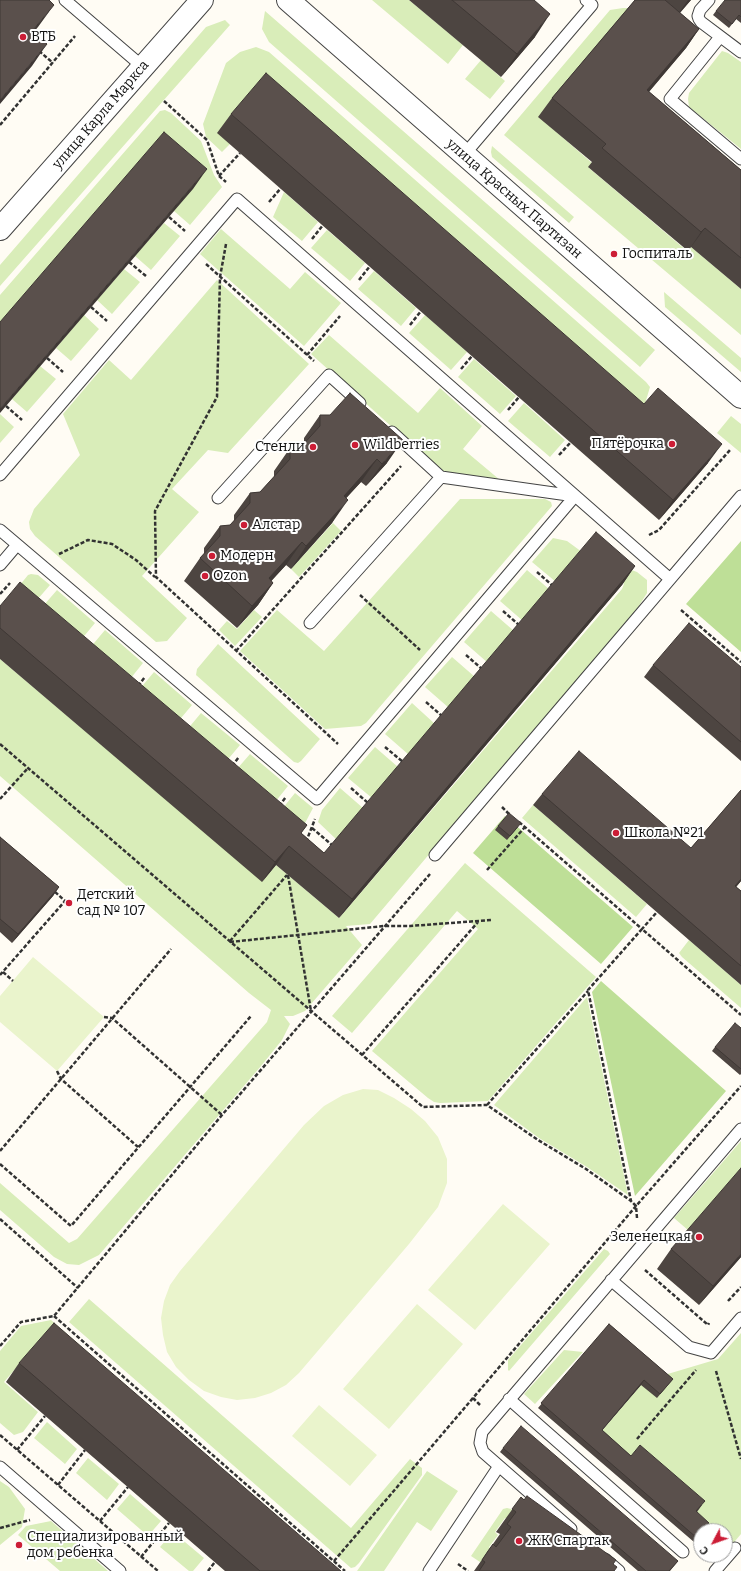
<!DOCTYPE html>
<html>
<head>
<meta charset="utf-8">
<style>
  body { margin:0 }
  #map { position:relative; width:741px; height:1571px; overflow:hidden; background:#fffcf4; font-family:Bitter,serif }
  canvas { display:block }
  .north { position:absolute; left:693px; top:1523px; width:40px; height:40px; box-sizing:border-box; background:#fff; border:1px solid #9f9f9f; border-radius:50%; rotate:229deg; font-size:11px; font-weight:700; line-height:16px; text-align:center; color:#101010 }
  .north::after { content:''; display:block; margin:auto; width:14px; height:18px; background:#cc1d36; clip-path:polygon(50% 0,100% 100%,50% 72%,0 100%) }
</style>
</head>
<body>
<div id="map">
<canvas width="741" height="1571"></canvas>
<div class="north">С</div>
</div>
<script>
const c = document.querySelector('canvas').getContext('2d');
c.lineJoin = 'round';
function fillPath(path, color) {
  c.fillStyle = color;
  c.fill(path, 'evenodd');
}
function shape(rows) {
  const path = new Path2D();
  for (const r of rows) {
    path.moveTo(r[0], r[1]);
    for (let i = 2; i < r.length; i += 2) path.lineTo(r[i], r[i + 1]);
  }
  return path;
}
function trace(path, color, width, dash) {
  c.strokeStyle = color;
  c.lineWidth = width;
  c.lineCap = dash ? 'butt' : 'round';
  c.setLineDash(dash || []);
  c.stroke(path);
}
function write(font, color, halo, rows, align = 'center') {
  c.font = font + ' Bitter,serif';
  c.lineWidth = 4;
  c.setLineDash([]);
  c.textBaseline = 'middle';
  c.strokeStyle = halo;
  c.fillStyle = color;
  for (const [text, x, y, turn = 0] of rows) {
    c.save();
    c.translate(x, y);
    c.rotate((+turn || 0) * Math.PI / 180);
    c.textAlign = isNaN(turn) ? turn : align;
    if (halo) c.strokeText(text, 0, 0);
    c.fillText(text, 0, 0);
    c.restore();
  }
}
const green = shape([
  [372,0,409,0,463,45,448,64],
  [623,8,630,8,539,117,592,163,589,168,687,251,691,247,741,289,741,335,504,135,610,10],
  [265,11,655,350,640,367,269,42,262,29],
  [225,20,230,25,0,286,0,265,206,27],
  [256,47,269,52,646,382,650,387,644,407,218,133,230,144,222,152,206,137,203,124,226,63,240,52],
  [722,51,728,53,741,62,741,149,689,107,688,99,689,93],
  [481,60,505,81,490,99,465,79],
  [165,110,171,113,201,141,214,175,222,187,190,225,174,211,0,326,0,295,160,111],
  [492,146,574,217,569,223,492,157,491,152],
  [284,192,318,222,302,241,273,217],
  [164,223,180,236,151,270,135,256],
  [221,229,290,289,305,272,341,303,304,346,200,254],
  [327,230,365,263,350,281,311,248],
  [124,269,140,282,112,314,97,300],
  [374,271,416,308,401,326,358,289],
  [217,280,309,364,228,453,208,450,172,489,199,512,142,576,187,618,167,641,156,642,35,536,30,529,29,522,34,509,80,455,63,414,109,360,131,380],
  [664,292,741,358,741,372,665,307],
  [84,315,99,329,71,361,56,348],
  [425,315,467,352,451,370,409,333],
  [329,335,418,413,440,388,482,426,463,449,500,480,443,473,311,354],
  [474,359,516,396,500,414,458,377],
  [40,366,56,379,27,412,12,399],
  [524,403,565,440,550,457,508,421],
  [0,414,14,427,0,443],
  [731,416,741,424,741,453,717,433],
  [460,499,545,499,551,502,552,506,366,723,361,726,325,729,240,651,277,610,324,651],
  [333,523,341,531,299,577,291,569],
  [553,538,567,541,582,552,556,582,532,562],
  [613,563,637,572,647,580,647,593,637,609,370,924,346,926,362,945,305,1011,293,1016,284,1016,290,1024,282,1040,261,1066,99,1255,79,1265,67,1264,54,1257,0,1210,0,1183,69,1243,77,1239,267,1022,271,1010,249,993,0,776,0,659,262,881,276,865,339,918,622,589,624,584,619,578],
  [527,570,550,590,523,621,500,601],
  [31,574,38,575,50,585,24,615,7,601,28,575],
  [57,590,95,623,70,653,31,620],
  [254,610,262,617,235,646,219,630,227,621,237,629],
  [491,611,514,631,488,663,464,642],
  [105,630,143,663,118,694,79,661],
  [218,644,320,739,301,761,298,763,294,762,196,675,197,669],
  [452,657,475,677,449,708,425,687],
  [154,672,192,705,166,736,128,703],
  [412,703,435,724,409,755,385,734],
  [201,713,240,745,214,776,176,743],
  [375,747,398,767,372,798,348,778],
  [250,754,288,786,263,817,224,784],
  [340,788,363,808,337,840,318,822,322,810],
  [295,793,313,808,294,844,270,824],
  [533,805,647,904,636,917,522,818],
  [465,863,596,977,488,1101,440,1103,434,1102,428,1098,372,1051,478,929,457,911,352,1033,332,1016],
  [689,940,741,985,741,1008,682,957,679,953],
  [587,997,628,1195,587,1167,539,1138,494,1105],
  [741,1141,741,1172,689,1231,674,1218],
  [604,1249,608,1251,610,1254,509,1371,508,1370,508,1360],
  [89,1299,351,1528,410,1459,422,1468,422,1475,359,1563,355,1567,351,1568,69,1322],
  [51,1320,333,1566,40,1340,4,1382,38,1412,23,1432,14,1435,0,1423,0,1351,21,1326],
  [741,1333,741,1534,730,1547,725,1543,725,1531,711,1531,693,1515,702,1505,628,1460,599,1434,641,1385,661,1376,718,1359],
  [564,1350,583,1352,535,1404,524,1394],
  [47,1422,77,1449,65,1464,34,1438],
  [88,1458,119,1484,107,1500,76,1473],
  [427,1471,458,1491,431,1531,417,1522,384,1571,357,1571],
  [0,1481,9,1487,25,1509,22,1527,0,1545],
  [130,1494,161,1521,148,1536,117,1509],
  [507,1508,511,1509,564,1555,505,1518,495,1532,498,1535,489,1547,493,1550,483,1564,471,1556,503,1509],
  [51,1521,108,1571,60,1571,18,1535,26,1526],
  [173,1532,204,1558,193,1571,189,1571,160,1547]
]);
const forest = shape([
  [741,541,741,652,686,604],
  [505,816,633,927,601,964,473,853],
  [601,981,726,1091,635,1196,592,992]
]);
const pitch = shape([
  [33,957,104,1017,57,1071,0,1022,0,996],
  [363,1089,378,1090,394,1098,411,1109,425,1121,438,1137,447,1159,447,1183,438,1207,409,1244,299,1373,286,1385,271,1393,255,1398,237,1400,221,1397,204,1391,189,1380,176,1367,167,1352,163,1335,161,1318,164,1301,170,1285,180,1271,304,1125,324,1106,343,1095],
  [503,1204,550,1244,475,1330,428,1290],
  [417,1304,463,1344,389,1429,343,1389],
  [319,1405,377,1455,350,1486,292,1436]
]);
const path = shape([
  [39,51,53,63],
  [164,101,207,140,219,176,226,182],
  [0,125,75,36],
  [219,176,240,153],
  [269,202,281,188],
  [169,217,185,231],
  [312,239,323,225],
  [226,244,220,277,217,397,155,511,156,577,338,744],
  [129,262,146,276],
  [206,264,314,361],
  [359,280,370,266],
  [91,307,107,321],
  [410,325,421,311],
  [307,355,340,316],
  [47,358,63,372],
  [461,369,472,356],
  [6,406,22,420],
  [508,410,519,397],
  [559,455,571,442],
  [649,535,659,530,730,450],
  [59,554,88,540,112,544,136,560,155,577],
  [537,572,553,586],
  [0,594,10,583],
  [360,595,420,650],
  [681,610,741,662],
  [503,611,519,625],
  [236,651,401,466],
  [466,655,482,669],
  [138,686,145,677],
  [426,702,442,716],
  [0,744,423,1107,487,1105,538,1140,586,1169,631,1201],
  [385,747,403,762],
  [232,766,239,757],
  [351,788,368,803],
  [0,799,28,768],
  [279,806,286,797],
  [502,807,510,815],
  [519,822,642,929,657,912],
  [312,828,332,845],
  [306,842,315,819],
  [487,870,525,827],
  [288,875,311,1011],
  [230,941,287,875],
  [230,942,384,926,410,926,491,920],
  [3,972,13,981],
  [0,975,65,901,53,890],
  [104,1017,112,1018,222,1115],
  [362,1055,478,922],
  [57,1071,61,1079,138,1147],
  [487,1105,588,991],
  [0,1151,171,949],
  [0,1164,71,1226,251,1016],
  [637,1218,636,1206,631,1201,588,990,642,929,741,1015],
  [0,1219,78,1288],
  [645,1270,708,1325,709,1323],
  [728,1301,741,1287],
  [54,1316,345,1571],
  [0,1346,21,1322,54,1316,222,1115,430,874],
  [716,1371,741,1459],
  [480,1405,473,1398,636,1206,741,1086],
  [0,1435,158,1571],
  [637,1439,696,1370],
  [17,1450,45,1416],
  [58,1485,85,1450],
  [100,1521,128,1487],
  [0,1528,30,1520],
  [141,1557,169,1523],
  [334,1561,473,1398],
  [458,1564,468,1571],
  [208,1571,215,1562]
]);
const service = shape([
  [65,0,143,67],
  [709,0,700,10,698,16,699,19,701,22,741,52],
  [720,37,670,99,741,159],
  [464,155,592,5,586,0],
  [0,475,237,199,670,579],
  [441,477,575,496],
  [218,498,329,375,360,403],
  [0,530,317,799,575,496],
  [0,565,17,545],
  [310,623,441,477,392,432],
  [435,855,741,496],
  [611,1280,689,1347,711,1353,741,1318],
  [509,1399,683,1552],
  [499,1466,483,1452,480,1443,482,1432,741,1129],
  [0,1467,120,1571],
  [605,1559,619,1571],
  [429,1571,499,1466,571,1529],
  [715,1571,735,1548]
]);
const tertiary = shape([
  [288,0,741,397],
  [0,229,202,0]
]);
const wall = shape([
  [409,0,534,0,535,37,501,77],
  [635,0,691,0,680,13,699,29,686,48,649,92,741,170,741,289,691,247,688,251,588,167,592,162,538,117,552,98],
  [741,0,741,23,736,19,729,28,713,15,716,11],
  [231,114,708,463,659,520,217,133],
  [320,415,387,463,366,486,361,482,346,498,332,523,291,569,286,565,271,581,273,583,258,605,237,628,184,581,200,558,204,554,204,548,220,526,230,525,234,521,234,515,250,493,260,492,274,477,274,471,290,448,300,448,304,444,304,438],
  [635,566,622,585,339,918,276,865,262,882,0,659,0,606,307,825,301,833,324,853],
  [653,665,741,667,741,761,644,677],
  [741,790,741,881,736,887,741,891,741,985,533,805,542,794,691,848],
  [498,826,518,827,507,840,495,830],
  [0,837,59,887,53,896,12,943,0,932],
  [741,1028,741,1074,740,1075,712,1051,715,1047],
  [671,1249,741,1257,699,1305,657,1269],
  [609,1324,673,1379,657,1398,641,1385,602,1430,631,1456,702,1505,697,1512,706,1527,703,1531,701,1531,701,1534,694,1542,538,1408],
  [19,1363,341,1571,225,1571,6,1382],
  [503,1448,678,1561,670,1571,638,1571,500,1452],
  [521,1497,613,1564,614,1571,474,1571,500,1534,496,1532]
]);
const shadedWall = shape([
  [688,0,691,0,675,18],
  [54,5,38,27,16,53,32,31],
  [550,14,535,37,501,77,517,54],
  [699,29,686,48,634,109,647,90],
  [47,44,32,66,0,104,0,100],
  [207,169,193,189,0,413,0,409],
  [705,228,691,247,688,251,701,232],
  [403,440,387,463,366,486,382,464],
  [722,444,708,463,659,520,673,500],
  [377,459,361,482,328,518,344,496],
  [348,500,332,523,291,569,306,546],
  [302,542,286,565,253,601,269,578],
  [635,566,622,585,339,918,352,899],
  [273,583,258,605,237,628,252,606],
  [289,846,276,865,262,882,275,862],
  [741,879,741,881,727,898,735,886],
  [59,887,53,896,12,943,18,934],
  [741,1254,741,1257,699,1305,713,1286],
  [644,1380,641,1385,599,1434,602,1430]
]);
const building = shape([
  [0,0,49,0,54,5,32,31,47,44,0,100,0,0],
  [452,0,534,0,550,14,517,54,452,0],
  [635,0,665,0,699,29,647,90,741,170,741,258,705,228,701,232,602,148,606,144,552,98,635,0],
  [725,0,741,0,741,17,739,15,732,24,716,11,725,0],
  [266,73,644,404,658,388,722,444,673,500,231,114,266,73],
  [164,132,207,169,0,409,0,322,164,132],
  [350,393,403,440,382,464,377,459,344,496,348,500,306,546,302,542,269,578,273,583,252,606,200,558,220,536,220,526,230,525,250,503,250,493,260,492,290,459,290,448,300,448,320,426,320,415,330,415,350,393],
  [596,532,635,566,352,899,289,846,275,862,0,628,0,606,20,582,307,825,301,833,324,853,596,532],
  [689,623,741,667,741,742,653,665,689,623],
  [579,751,691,848,741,790,741,879,735,886,741,891,741,966,542,794,579,751],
  [509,813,521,823,510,836,498,826,509,813],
  [0,837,59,887,18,934,0,919,0,837],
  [735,1023,741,1028,741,1069,715,1047,735,1023],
  [741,1168,741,1254,713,1286,671,1249,741,1168],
  [54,1323,341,1571,260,1571,19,1363,54,1323],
  [609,1324,673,1379,660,1394,644,1380,602,1430,631,1456,640,1445,705,1501,696,1511,709,1523,702,1531,701,1531,701,1533,697,1538,541,1403,609,1324],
  [521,1426,678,1561,669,1571,646,1571,503,1448,521,1426],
  [527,1496,616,1560,613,1564,617,1567,614,1571,479,1571,485,1562,482,1560,488,1551,493,1544,496,1547,511,1527,507,1524,516,1512,512,1509,521,1497,524,1500,527,1496]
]);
const markers = [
  [23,37,4,"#cc1d36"],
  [614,254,4,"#cc1d36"],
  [672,444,4,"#cc1d36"],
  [355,445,4,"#cc1d36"],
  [313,447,4,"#cc1d36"],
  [244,525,4,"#cc1d36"],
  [212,556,4,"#cc1d36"],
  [205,576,4,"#cc1d36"],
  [616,833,4,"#cc1d36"],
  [69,903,4,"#cc1d36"],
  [699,1237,4,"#cc1d36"],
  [519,1541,4,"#cc1d36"],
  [19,1545,4,"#cc1d36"]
];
const poiNames = [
  ["ВТБ",31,37],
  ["Госпиталь",622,254],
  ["Пятёрочка",664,444,"right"],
  ["Wildberries",363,445],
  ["Стенли",305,447,"right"],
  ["Алстар",252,525],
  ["Модерн",220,556],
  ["Ozon",213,576],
  ["Школа №21",624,833],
  ["Детский",77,895],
  ["сад № 107",77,911],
  ["Зеленецкая",691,1237,"right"],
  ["Специализированный",27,1537],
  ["дом ребенка",27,1553],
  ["ЖК Спартак",527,1541]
];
const streetNames = [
  ["улица Карла Маркса",101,115,-49],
  ["улица Красных Партизан",514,199,41]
];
fillPath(green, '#d9edb9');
fillPath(forest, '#bedf97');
fillPath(pitch, '#eaf4cc');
trace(service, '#434343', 13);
trace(tertiary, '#434343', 24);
trace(path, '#323232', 2.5, [4, 2]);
trace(service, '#fff', 11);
trace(tertiary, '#fff', 22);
fillPath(wall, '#4d4541');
fillPath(shadedWall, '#3f3835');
fillPath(building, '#5a504c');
trace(building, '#3f3835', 1);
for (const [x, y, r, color] of markers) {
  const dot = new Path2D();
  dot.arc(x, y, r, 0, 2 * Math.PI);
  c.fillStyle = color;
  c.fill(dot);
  trace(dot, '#fff', 1.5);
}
write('14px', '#101010', '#fff', poiNames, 'left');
write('14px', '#101010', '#fff', streetNames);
</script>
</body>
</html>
